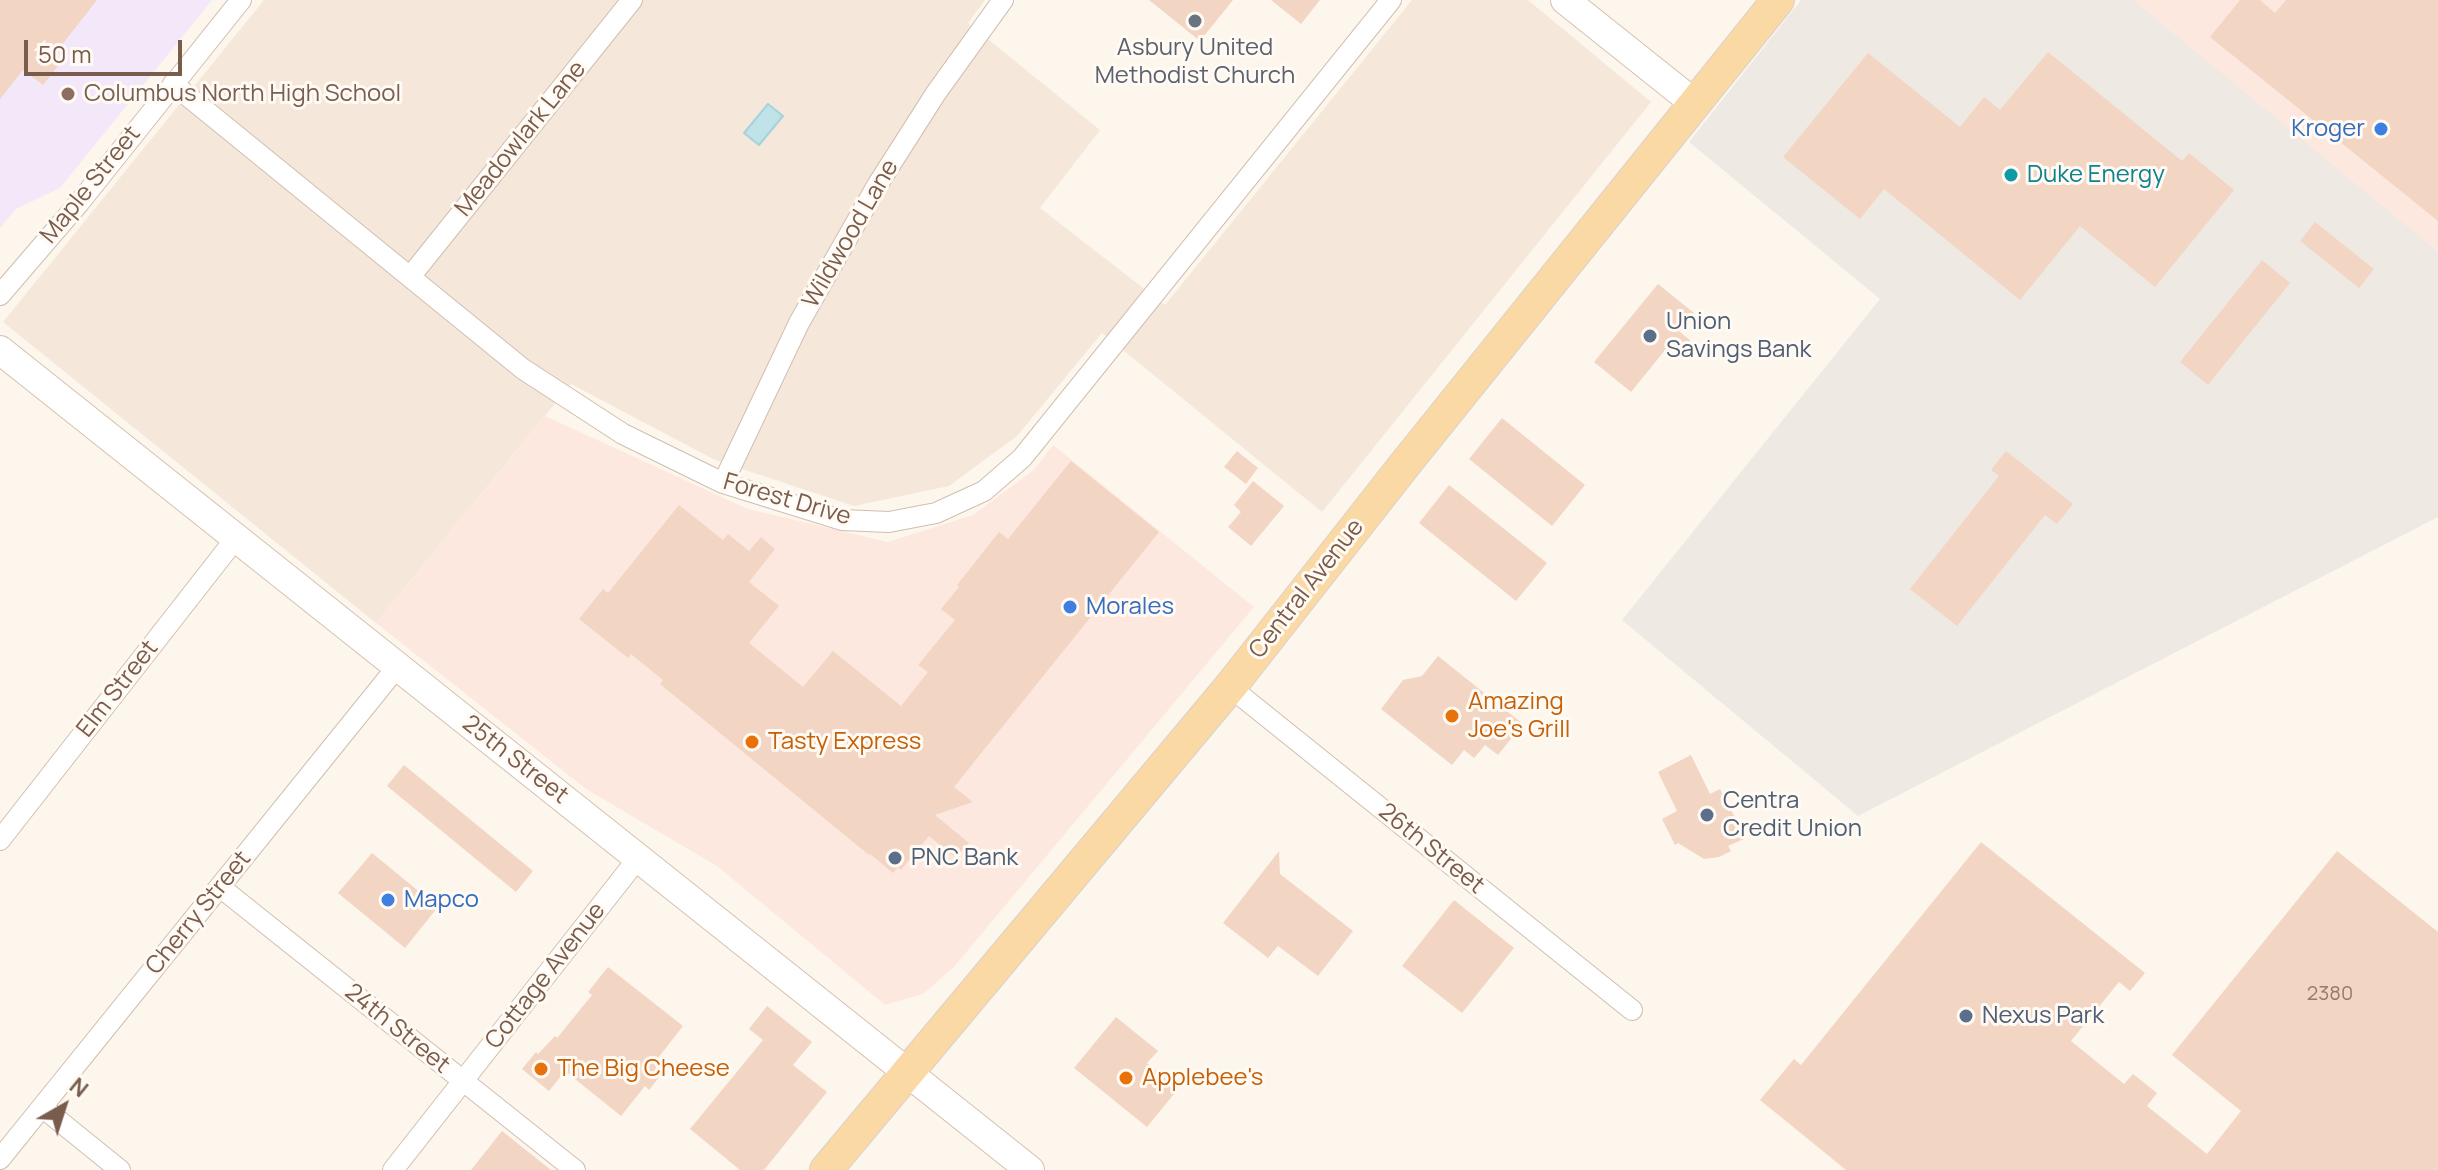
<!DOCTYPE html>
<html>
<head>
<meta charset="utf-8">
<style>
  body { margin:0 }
  #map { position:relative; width:2438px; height:1170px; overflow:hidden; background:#fdf6ec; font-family:Manrope,sans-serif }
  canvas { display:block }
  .north { position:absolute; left:24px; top:1066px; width:80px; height:80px; -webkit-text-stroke:6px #fffaf3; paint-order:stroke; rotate:39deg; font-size:22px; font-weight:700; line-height:32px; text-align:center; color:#7a5c4d }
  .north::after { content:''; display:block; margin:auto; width:28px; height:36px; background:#7a5c4d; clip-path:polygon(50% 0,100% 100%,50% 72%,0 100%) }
  .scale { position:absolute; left:24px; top:40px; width:158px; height:36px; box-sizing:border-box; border:4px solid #7a5c4d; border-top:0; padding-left:10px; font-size:24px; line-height:28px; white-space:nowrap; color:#7a5c4d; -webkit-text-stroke:6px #fffaf3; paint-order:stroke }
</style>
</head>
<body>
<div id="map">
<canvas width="2438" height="1170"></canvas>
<div class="north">N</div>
<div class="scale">50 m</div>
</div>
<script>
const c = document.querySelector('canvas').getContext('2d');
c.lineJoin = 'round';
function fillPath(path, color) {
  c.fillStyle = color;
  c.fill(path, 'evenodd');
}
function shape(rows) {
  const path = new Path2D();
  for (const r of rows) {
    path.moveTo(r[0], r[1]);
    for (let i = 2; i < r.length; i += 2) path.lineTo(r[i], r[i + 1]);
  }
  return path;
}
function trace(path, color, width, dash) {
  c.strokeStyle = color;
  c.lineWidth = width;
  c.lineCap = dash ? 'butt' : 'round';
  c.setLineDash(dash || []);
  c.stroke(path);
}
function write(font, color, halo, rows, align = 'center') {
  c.font = font + ' Manrope,sans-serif';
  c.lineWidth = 6;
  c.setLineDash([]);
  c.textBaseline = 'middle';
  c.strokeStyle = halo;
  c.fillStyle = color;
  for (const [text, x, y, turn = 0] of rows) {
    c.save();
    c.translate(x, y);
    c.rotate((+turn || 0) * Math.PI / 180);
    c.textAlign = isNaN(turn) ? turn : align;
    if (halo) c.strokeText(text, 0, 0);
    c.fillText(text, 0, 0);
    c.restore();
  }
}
const residential = shape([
  [264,0,985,0,968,23,1100,130,1040,208,1165,305,1412,0,1528,0,1651,102,1322,512,1102,333,1017,436,949,486,854,506,715,460,571,384,376,623,3,322]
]);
const commercial = shape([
  [2130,0,2438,0,2438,253],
  [545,416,748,509,888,542,973,515,1035,469,1053,445,1254,607,954,967,923,994,885,1005,717,866,586,789,376,623]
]);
const industrial = shape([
  [1801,0,2133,0,2438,252,2438,517,1858,816,1622,620,1880,299,1689,142]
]);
const education = shape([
  [0,0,212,0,60,188,16,209,0,228]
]);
const water = shape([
  [768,104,783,116,759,145,744,133,768,104]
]);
const building = shape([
  [0,0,97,0,54,55,62,61,43,85,23,70,0,99],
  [1149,0,1233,0,1200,41],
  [1271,0,1320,0,1301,24],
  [2240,0,2260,0,2275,13,2286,0,2438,0,2438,221,2210,37],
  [2048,52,2182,161,2189,153,2234,190,2155,287,2080,226,2020,300,1884,189,1860,219,1783,157,1868,53,1960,127,1984,97,2000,110],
  [2315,222,2374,269,2359,288,2300,241],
  [2262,260,2290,283,2208,385,2180,362],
  [1658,284,1694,313,1679,331,1691,341,1681,353,1670,344,1631,392,1594,362],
  [1502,418,1585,485,1552,526,1469,459],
  [1237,451,1258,468,1246,484,1224,467],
  [2006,451,2073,504,2057,524,2045,515,1957,626,1910,589,1999,476,1991,470],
  [1071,461,1159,532,954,787,973,802,935,815,969,843,956,858,929,836,901,870,898,867,893,873,870,854,869,855,660,684,663,680,631,654,628,658,579,619,603,589,608,593,679,505,723,540,728,534,749,551,761,537,775,549,749,582,779,606,749,643,803,687,833,651,901,706,928,672,918,665,955,620,941,609,959,587,957,585,999,532,1008,539],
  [1253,481,1284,506,1251,546,1228,527,1241,512,1234,505],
  [1449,485,1547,563,1516,601,1419,523],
  [1438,656,1523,724,1498,755,1485,745,1474,758,1464,750,1452,765,1381,709,1403,680,1422,676],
  [1691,755,1710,794,1720,789,1746,838,1728,846,1731,851,1719,857,1704,859,1678,843,1675,845,1662,819,1677,811,1658,772],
  [404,765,533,871,516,892,387,786],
  [1981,842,2145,973,2130,991,2119,982,2071,1041,2124,1084,2133,1074,2157,1093,2147,1106,2207,1154,2241,1111,2172,1055,2337,851,2438,932,2438,1170,1846,1170,1760,1100,1794,1059,1801,1065],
  [1279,851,1280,874,1353,931,1318,976,1278,946,1268,958,1223,923],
  [372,853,438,907,405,948,338,893],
  [1454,900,1514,948,1462,1013,1402,966],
  [608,967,683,1026,658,1058,668,1066,649,1090,645,1086,621,1116,565,1071,549,1091,522,1069,536,1052,538,1054,555,1036,557,1038,592,995,588,992],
  [767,1006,812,1042,793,1065,827,1092,764,1170,740,1170,690,1129,763,1040,749,1029],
  [1116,1017,1158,1051,1147,1063,1178,1089,1147,1127,1074,1068],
  [502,1131,551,1170,471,1170]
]);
const street = shape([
  [173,84,523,369,623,434,723,483,842,520,889,522,936,513,984,491,1022,458,1391,0],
  [410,277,632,0],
  [0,295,79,203,241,0],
  [723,483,799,323,878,184,936,93,1003,0],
  [1230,687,1632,1010],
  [0,840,236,538],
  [220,887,575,1170],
  [42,1107,120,1170],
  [0,1159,397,667],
  [393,1170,639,857]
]);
const secondary = shape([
  [1565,0,1694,103],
  [0,350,1030,1170]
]);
const primary = shape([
  [826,1170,1230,687,1406,463,1778,0]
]);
const markers = [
  [1195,21,8,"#6b7280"],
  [68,94,8,"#8d6e63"],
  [2381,129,8,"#3f7fe0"],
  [2011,175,8,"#0f9aa8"],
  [1650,336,8,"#5c6f8a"],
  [1070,607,8,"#3f7fe0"],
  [1452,716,8,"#e8710a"],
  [752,742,8,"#e8710a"],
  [1707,815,8,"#5c6f8a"],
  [895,858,8,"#5c6f8a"],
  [388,900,8,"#3f7fe0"],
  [1966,1016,8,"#5c6f8a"],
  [541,1069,8,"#e8710a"],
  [1126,1078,8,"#e8710a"]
];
const numberNames = [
  ["2380",2330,994]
];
const worshipNames = [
  ["Asbury United",1195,48],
  ["Methodist Church",1195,76]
];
const educationNames = [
  ["Columbus North High School",84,94]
];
const shopNames = [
  ["Kroger",2365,129,"right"],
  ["Morales",1086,607],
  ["Mapco",404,900]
];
const streetNames = [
  ["Meadowlark Lane",521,139,-51],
  ["Maple Street",91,185,-51],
  ["Wildwood Lane",851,234,-60],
  ["Forest Drive",787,500,16],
  ["Central Avenue",1307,589,-52],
  ["Elm Street",118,689,-52],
  ["25th Street",515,760,38],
  ["26th Street",1431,849,39],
  ["Cherry Street",199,913,-51],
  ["Cottage Avenue",546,976,-52],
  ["24th Street",397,1029,39]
];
const cultureNames = [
  ["Duke Energy",2027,175]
];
const serviceNames = [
  ["Union",1666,322],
  ["Savings Bank",1666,350],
  ["Centra",1723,801],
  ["Credit Union",1723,829],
  ["PNC Bank",911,858],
  ["Nexus Park",1982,1016]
];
const foodNames = [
  ["Amazing",1468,702],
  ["Joe's Grill",1468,730],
  ["Tasty Express",768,742],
  ["The Big Cheese",557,1069],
  ["Applebee's",1142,1078]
];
fillPath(residential, '#f5e8da');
fillPath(commercial, '#fde8e0');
fillPath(industrial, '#efe9e4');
fillPath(education, '#f3e8fa');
fillPath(water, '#bfe3e8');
trace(water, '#a5d3da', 2);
fillPath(building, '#f3d5c3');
trace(street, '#d1beb0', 22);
trace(secondary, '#d6c0b0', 30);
trace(primary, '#dad1cd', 34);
trace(street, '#fff', 20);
trace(secondary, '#fff', 28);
trace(primary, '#fbd9a5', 32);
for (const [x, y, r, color] of markers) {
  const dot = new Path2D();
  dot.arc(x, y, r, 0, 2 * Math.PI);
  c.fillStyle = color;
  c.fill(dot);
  trace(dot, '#fffaf3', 3);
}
write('20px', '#987a6a', null, numberNames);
write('24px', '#5b616d', '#fffaf3', worshipNames);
write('24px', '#785e54', '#fffaf3', educationNames, 'left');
write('24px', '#366cbe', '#fffaf3', shopNames, 'left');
write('24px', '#7a5c4d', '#fffaf3', streetNames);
write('24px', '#0d838f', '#fffaf3', cultureNames, 'left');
write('24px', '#4e5e75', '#fffaf3', serviceNames, 'left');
write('24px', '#c56008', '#fffaf3', foodNames, 'left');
</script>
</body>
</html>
